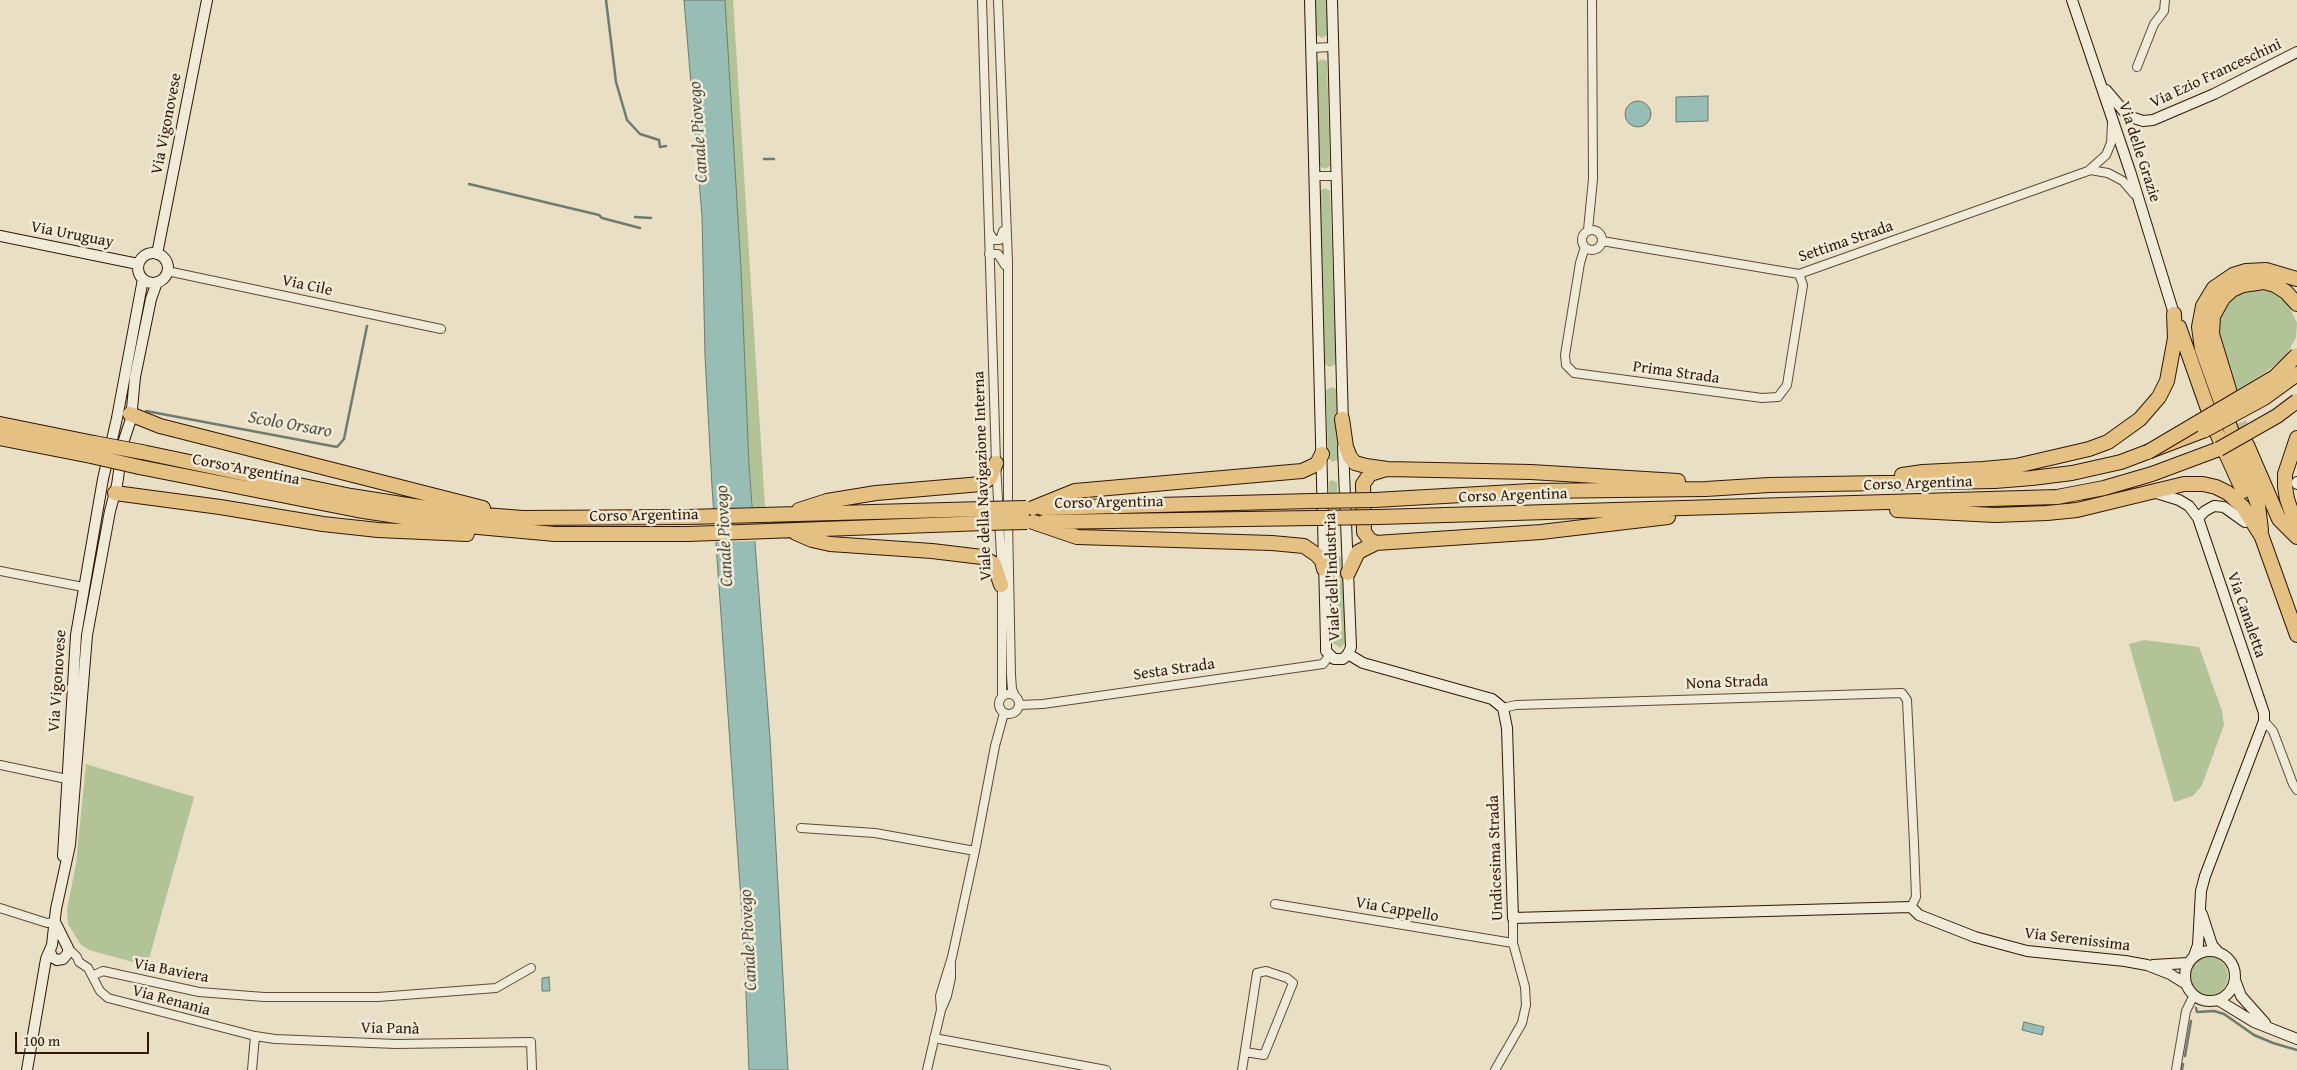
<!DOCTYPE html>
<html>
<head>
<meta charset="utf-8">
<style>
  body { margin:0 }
  #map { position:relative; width:2297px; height:1070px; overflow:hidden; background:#e8dfc4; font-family:"Gentium Book Plus",serif }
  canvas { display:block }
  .scale { position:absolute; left:15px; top:1032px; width:134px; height:22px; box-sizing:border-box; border:2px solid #321704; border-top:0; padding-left:6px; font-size:15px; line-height:18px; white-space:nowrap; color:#321704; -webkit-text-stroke:4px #f0ead9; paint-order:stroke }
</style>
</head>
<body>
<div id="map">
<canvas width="2297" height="1070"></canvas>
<div class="scale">100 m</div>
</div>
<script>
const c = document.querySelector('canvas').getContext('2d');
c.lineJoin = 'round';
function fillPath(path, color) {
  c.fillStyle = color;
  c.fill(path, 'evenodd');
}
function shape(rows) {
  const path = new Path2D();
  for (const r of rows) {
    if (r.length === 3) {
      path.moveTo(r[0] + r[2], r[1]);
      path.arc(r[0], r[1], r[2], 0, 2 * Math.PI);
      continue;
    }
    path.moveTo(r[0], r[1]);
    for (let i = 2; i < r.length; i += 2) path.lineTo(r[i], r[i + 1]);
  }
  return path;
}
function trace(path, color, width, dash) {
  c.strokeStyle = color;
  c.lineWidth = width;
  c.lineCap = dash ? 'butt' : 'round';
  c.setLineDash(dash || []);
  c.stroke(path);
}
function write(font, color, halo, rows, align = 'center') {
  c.font = font + ' "Gentium Book Plus",serif';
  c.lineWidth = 5;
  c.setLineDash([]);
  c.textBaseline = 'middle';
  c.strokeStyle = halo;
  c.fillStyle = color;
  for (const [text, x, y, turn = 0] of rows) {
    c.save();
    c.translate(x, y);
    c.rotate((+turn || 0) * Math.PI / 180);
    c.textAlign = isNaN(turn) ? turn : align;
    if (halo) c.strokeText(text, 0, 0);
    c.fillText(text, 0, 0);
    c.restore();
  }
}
const green = shape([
  [725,0,733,0,765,507,753,507,749,465,741,269],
  [1316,0,1327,0,1327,35,1322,38,1316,35],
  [1322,59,1327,61,1330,166,1325,169,1319,166,1317,62],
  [1325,188,1330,191,1336,364,1330,367,1325,364,1320,191],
  [2257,289,2271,291,2288,304,2297,323,2296,337,2286,356,2266,372,2235,391,2218,333,2219,318,2226,305,2236,295],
  [1331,387,1337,389,1339,459,1333,462,1328,459,1326,390],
  [1331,480,1337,482,1338,534,1335,537,1331,534,1329,482],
  [1337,554,1343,559,1345,643,1340,648,1333,643,1331,560,1333,556],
  [2144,640,2199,647,2222,711,2224,725,2202,785,2193,796,2174,802,2129,644],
  [86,764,194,797,147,966,89,950,81,945,68,924,67,909,76,864],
  [2209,976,19]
]);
const water = shape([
  [684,0,725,0,741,269,749,465,770,738,788,1070,749,1070,744,943,712,487,705,356,702,216,684,0],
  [1708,96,1708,121,1676,122,1676,97,1708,96],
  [1638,114,13],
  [549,977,550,991,542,991,542,978,549,977],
  [2024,1022,2044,1027,2042,1035,2022,1030,2024,1022]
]);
const pier = shape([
  [755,507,758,541,714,542,711,509]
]);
const stream = shape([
  [606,0,616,82,627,120,640,134,659,140,660,147,666,146],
  [764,159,774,159],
  [469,184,599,215,602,218,640,228],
  [635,217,651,218],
  [146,411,337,447,344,439,367,326],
  [2196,1008,2197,1012,2214,1011,2224,1014,2254,1035,2273,1043,2297,1050],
  [2185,1056,2191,1021],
  [2182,1070,2183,1064]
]);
const highwayTunnel = shape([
  [2233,403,2247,444]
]);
const street = shape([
  [982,0,996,463,1002,574,1002,697],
  [998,0,1008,262,1008,510],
  [1311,48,1332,47],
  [2137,67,2154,24,2164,11,2165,0],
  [2090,170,2108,173,2123,181,2134,194],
  [1314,176,1336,176],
  [1592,240,10],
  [1588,230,1593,179,1592,0],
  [989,232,994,240,1000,240,1003,231],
  [1602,241,1799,274,2088,171,2106,155,2111,143,2112,124],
  [1585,247,1580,263,1565,355,1566,365,1574,373,1762,398,1778,397,1787,385,1803,285,1799,274],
  [989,254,998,254,1005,265],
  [167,271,441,329],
  [1008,521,1011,675,1012,689,1015,696],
  [0,571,83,587],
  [1009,704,10],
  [1019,705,1043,704,1323,664,1329,656],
  [1503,708,1516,705,1902,693,1907,700,1914,844,1916,897,1911,907],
  [2264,721,2273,731,2293,784,2297,790],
  [0,765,62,778,67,779,70,775],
  [801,828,875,833,975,851],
  [1275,904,1513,943],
  [0,908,47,923,55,922],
  [68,948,77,957,79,962,88,968,100,991,108,998,255,1036,275,1039,396,1044,531,1042,532,1070],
  [94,975,103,971,199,992,264,997,378,997,496,988,531,968],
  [941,1010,940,996,952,957,975,851,995,746,1004,713],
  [934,1038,1106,1070],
  [252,1070,255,1036],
  [927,1070,941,1010,947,996,951,978,951,964],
  [1242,1070,1257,973,1266,971,1287,978,1293,983,1264,1055,1245,1052],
  [1495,1070,1522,1023,1526,1005,1525,987,1513,943,1513,918],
  [2176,1070,2186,1011,2194,995]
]);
const secondary = shape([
  [1310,0,1326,641,1326,651,1334,659,1343,659,1348,654,1351,647,1343,447],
  [1332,0,1343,425],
  [2072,0,2130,171,2174,314],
  [2106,90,2128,116,2143,121,2153,120,2214,94,2297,52],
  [0,236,138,264],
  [153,268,15],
  [157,254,207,0],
  [2297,482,2297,484],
  [2153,492,2179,500,2189,506,2198,518,2264,713,2264,721,2205,876,2201,891,2198,945,2194,956],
  [2198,518,2205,511,2214,506,2224,507,2245,522],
  [1348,654,1363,663,1492,699,1503,708,1507,728,1513,918,1911,907,1919,915,1975,937,2027,951,2125,961,2147,965,2170,974,2186,984],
  [63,856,76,635,103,479,117,418,143,279],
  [2202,914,2212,945,2218,952],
  [2210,976,25],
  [50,951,52,957,57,960,63,959,68,953,68,948,55,922],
  [2153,965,2188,963],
  [2235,980,2241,996,2265,1023],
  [2218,1000,2254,1022,2297,1039],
  [27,1070,46,959,52,945,56,909,70,845,87,635,110,511,117,485,123,443,131,419,135,377,151,299,157,282]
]);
const highway = shape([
  [2179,327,2215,429,2243,491],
  [2230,393,2212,334,2213,316,2223,298,2232,290,2243,285,2264,282,2275,285,2286,292,2297,304],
  [130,414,160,426,483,508],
  [1342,419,1346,447,1350,457,1355,463,1366,466,1387,469,1531,472,1678,481],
  [0,424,94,443],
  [0,438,91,456],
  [2297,438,2285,474,2285,487,2287,499,2297,528],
  [2247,445,2279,519,2297,537],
  [142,452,351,496,458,513,523,518,687,517,984,509],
  [139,467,357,510,456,525,555,534,688,534,985,523],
  [1902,475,1923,472,1983,469,2016,466,2089,449,2108,442,2140,419,2159,397,2167,381,2175,338,2174,314],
  [115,493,220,507,323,524,378,530,467,534],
  [1375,500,1531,491,1706,489,1769,485,1995,481,2032,478,2072,473,2121,462,2205,430],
  [1033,508,1075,491,1302,471,1317,464,1322,454],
  [1042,508,1312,501],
  [799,510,827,501,876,493,981,484,990,478,996,463],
  [1897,510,1995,515,2047,513,2077,510,2184,484,2203,484,2216,487,2228,493,2243,507,2262,537],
  [1378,517,2057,497,2104,488,2152,474,2219,449],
  [1033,522,1077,537,1272,543,1304,546,1317,555,1322,561,1324,569],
  [1044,522,1313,518],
  [2259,529,2297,635],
  [2261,530,2258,505,2202,349,2199,327,2203,306,2214,288,2233,275,2246,271,2266,270,2297,279],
  [796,533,812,540,830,544,932,551,982,557,994,564,1001,585],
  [1376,543,1370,540,1364,532,1363,484,1370,474,1386,469],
  [1348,573,1358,552,1376,543,1541,532,1668,517]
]);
const highwayBridge = shape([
  [2205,430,2264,398,2297,374],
  [94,443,142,452],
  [2219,449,2277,416,2297,401],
  [2148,452,2275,377,2297,355],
  [91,456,139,467],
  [1312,501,1375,500],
  [984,509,1026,508],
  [1313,518,1378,517],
  [985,523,1027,522]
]);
const streetNames = [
  ["Via Ezio Franceschini",2216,74,-25],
  ["Via Vigonovese",167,124,-79],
  ["Via delle Grazie",2139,152,72],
  ["Via Uruguay",72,235,11],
  ["Settima Strada",1846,242,-19],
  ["Via Cile",307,286,12],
  ["Prima Strada",1676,373,8],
  ["Corso Argentina",246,470,11],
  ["Viale della Navigazione Interna",983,476,-92],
  ["Corso Argentina",1918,484,-2],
  ["Corso Argentina",1513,496,-2],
  ["Corso Argentina",1109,503,-1],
  ["Corso Argentina",644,516,-1],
  ["Viale dell'Industria",1333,577,-92],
  ["Via Canaletta",2246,615,71],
  ["Sesta Strada",1174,670,-8],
  ["Via Vigonovese",58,681,-86],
  ["Nona Strada",1727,683,-2],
  ["Undicesima Strada",1496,858,-92],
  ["Via Cappello",1397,910,10],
  ["Via Serenissima",2077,940,7],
  ["Via Baviera",171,971,11],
  ["Via Renania",171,1001,15],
  ["Via Panà",390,1029,1]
];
const waterNames = [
  ["Canale Piovego",699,132,-94],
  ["Scolo Orsaro",290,425,10],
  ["Canale Piovego",725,536,-93],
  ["Canale Piovego",749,940,-93]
];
fillPath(green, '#b2c397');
fillPath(water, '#97bdb4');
trace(water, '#6f7b6e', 1);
fillPath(pier, '#e8dfc4');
trace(stream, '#6f7b6e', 2.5);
trace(highwayTunnel, '#c4b79e', 14, [14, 7]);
trace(street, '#604934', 10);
trace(secondary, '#321704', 12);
trace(highway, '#321704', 16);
trace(street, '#f0ead9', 8);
trace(secondary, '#f0ead9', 10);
trace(highway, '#e4c082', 14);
trace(highwayBridge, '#321704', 16, []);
trace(highwayBridge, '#e4c082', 14);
write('16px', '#321704', '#f0ead9', streetNames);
write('italic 18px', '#555142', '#f0ead9', waterNames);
</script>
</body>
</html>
